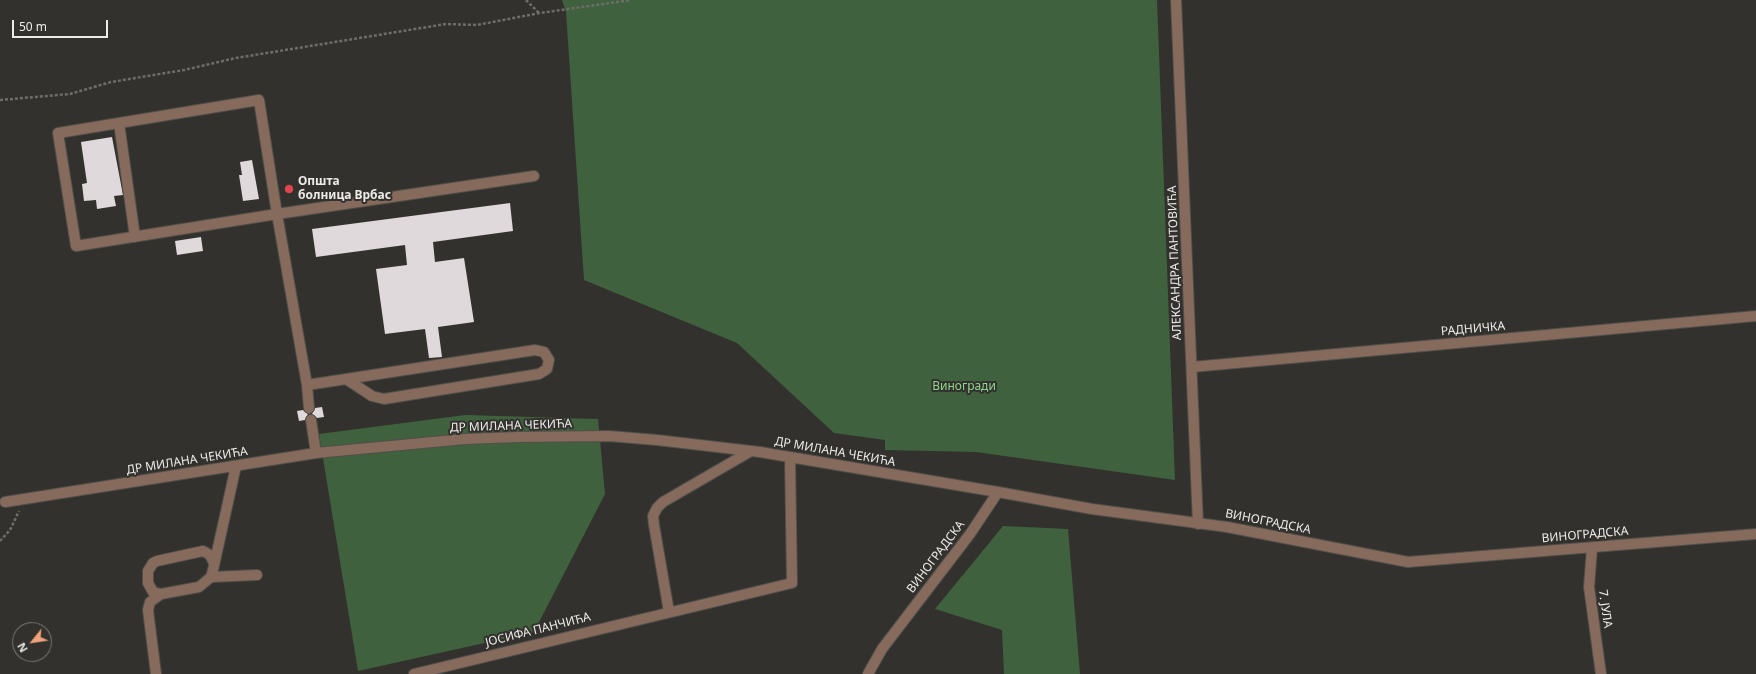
<!DOCTYPE html>
<html>
<head>
<meta charset="utf-8">
<style>
  body { margin:0 }
  #map { position:relative; width:1756px; height:674px; overflow:hidden; background:#33312d; font-family:"Noto Sans",sans-serif }
  canvas { display:block }
  .north { position:absolute; left:12px; top:622px; width:40px; height:40px; box-sizing:border-box; background:#33312d; border:1px solid #7d7b78; border-radius:50%; rotate:240deg; font-size:11px; font-weight:700; line-height:16px; text-align:center; color:#ecebe8 }
  .north::after { content:''; display:block; margin:auto; width:14px; height:18px; background:#f0a27a; clip-path:polygon(50% 0,100% 100%,50% 72%,0 100%) }
  .scale { position:absolute; left:12px; top:20px; width:96px; height:18px; box-sizing:border-box; border:2px solid #ecebe8; border-top:0; padding-left:5px; font-size:12px; line-height:14px; white-space:nowrap; color:#ecebe8; -webkit-text-stroke:3px #33312d; paint-order:stroke }
</style>
</head>
<body>
<div id="map">
<canvas width="1756" height="674"></canvas>
<div class="north">N</div>
<div class="scale">50 m</div>
</div>
<script>
const c = document.querySelector('canvas').getContext('2d');
c.lineJoin = 'round';
function fillPath(path, color) {
  c.fillStyle = color;
  c.fill(path, 'evenodd');
}
function shape(rows) {
  const path = new Path2D();
  for (const r of rows) {
    path.moveTo(r[0], r[1]);
    for (let i = 2; i < r.length; i += 2) path.lineTo(r[i], r[i + 1]);
  }
  return path;
}
function trace(path, color, width, dash) {
  c.strokeStyle = color;
  c.lineWidth = width;
  c.lineCap = dash ? 'butt' : 'round';
  c.setLineDash(dash || []);
  c.stroke(path);
}
function write(font, color, halo, rows, align = 'center') {
  c.font = font + ' "Noto Sans",sans-serif';
  c.lineWidth = 4;
  c.setLineDash([]);
  c.textBaseline = 'middle';
  c.strokeStyle = halo;
  c.fillStyle = color;
  for (const [text, x, y, turn = 0] of rows) {
    c.save();
    c.translate(x, y);
    c.rotate((+turn || 0) * Math.PI / 180);
    c.textAlign = isNaN(turn) ? turn : align;
    if (halo) c.strokeText(text, 0, 0);
    c.fillText(text, 0, 0);
    c.restore();
  }
}
const green = shape([
  [562,0,1157,0,1175,480,976,452,885,450,885,440,834,433,737,343,584,280,566,12],
  [465,415,598,419,605,494,534,632,358,671,319,434],
  [1003,526,1068,529,1080,674,1004,674,1002,630,935,609]
]);
const building = shape([
  [112,137,123,195,114,196,116,206,97,209,96,200,84,201,82,184,87,183,81,142],
  [252,160,259,199,243,201,239,175,242,175,240,162],
  [510,203,513,231,433,242,435,262,464,258,474,322,438,327,442,357,429,358,425,329,385,334,376,269,407,265,405,245,316,257,312,229],
  [201,237,203,251,177,255,175,241],
  [322,407,324,417,317,418,312,414,315,408],
  [303,410,308,414,305,420,299,421,297,411]
]);
const path = shape([
  [526,0,539,13],
  [0,100,70,94,111,82,184,70,236,58,409,30,446,24,477,25,540,13,631,0],
  [0,541,10,530,19,511]
]);
const minor = shape([
  [1176,0,1198,524],
  [119,123,135,237],
  [1192,367,1756,316],
  [307,385,346,379,535,350,544,352,549,360,547,369,539,374,384,399,372,396,346,379],
  [309,408,307,385,277,214,259,100,58,133,76,246,277,214,534,176],
  [311,420,316,453],
  [5,502,316,453,465,439,518,437,609,436,657,440,760,452,998,492],
  [1592,548,1589,587,1601,674],
  [214,563,210,555,203,551,157,561,153,563,148,571,148,583,153,592,161,594,199,587,211,577,213,570,236,466],
  [211,577,257,575],
  [669,612,654,525,653,516,657,508,663,502,751,451],
  [156,674,148,610,150,602,161,594],
  [414,674,792,583,790,458],
  [868,674,882,649,970,534,998,492,1092,509,1227,527,1408,562,1756,534]
]);
const markers = [
  [289,189,5,"#e0444e"]
];
const poiNames = [
  ["Општа",298,182],
  ["болница Врбас",298,196]
];
const streetNames = [
  ["АЛЕКСАНДРА ПАНТОВИЋА",1175,263,-92],
  ["РАДНИЧКА",1473,329,-5],
  ["ДР МИЛАНА ЧЕКИЋА",511,426,-2],
  ["ДР МИЛАНА ЧЕКИЋА",835,452,10],
  ["ДР МИЛАНА ЧЕКИЋА",187,461,-9],
  ["ВИНОГРАДСКА",1268,522,11],
  ["ВИНОГРАДСКА",1585,535,-5],
  ["ВИНОГРАДСКА",936,557,-53],
  ["7. ЈУЛА",1605,609,82],
  ["ЈОСИФА ПАНЧИЋА",538,630,-14]
];
const parkNames = [
  ["Виногради",964,387]
];
fillPath(green, '#3f613e');
fillPath(building, '#dfd9db');
trace(minor, '#514f4b', 12);
trace(path, '#6e6d69', 2.5, [3, 2]);
trace(minor, '#866a5c', 10);
for (const [x, y, r, color] of markers) {
  const dot = new Path2D();
  dot.arc(x, y, r, 0, 2 * Math.PI);
  c.fillStyle = color;
  c.fill(dot);
  trace(dot, '#33312d', 1.5);
}
write('bold 12px', '#ecebe8', '#33312d', poiNames, 'left');
write('12px', '#ecebe8', '#33312d', streetNames);
write('12px', '#8ed68d', '#33312d', parkNames);
</script>
</body>
</html>
